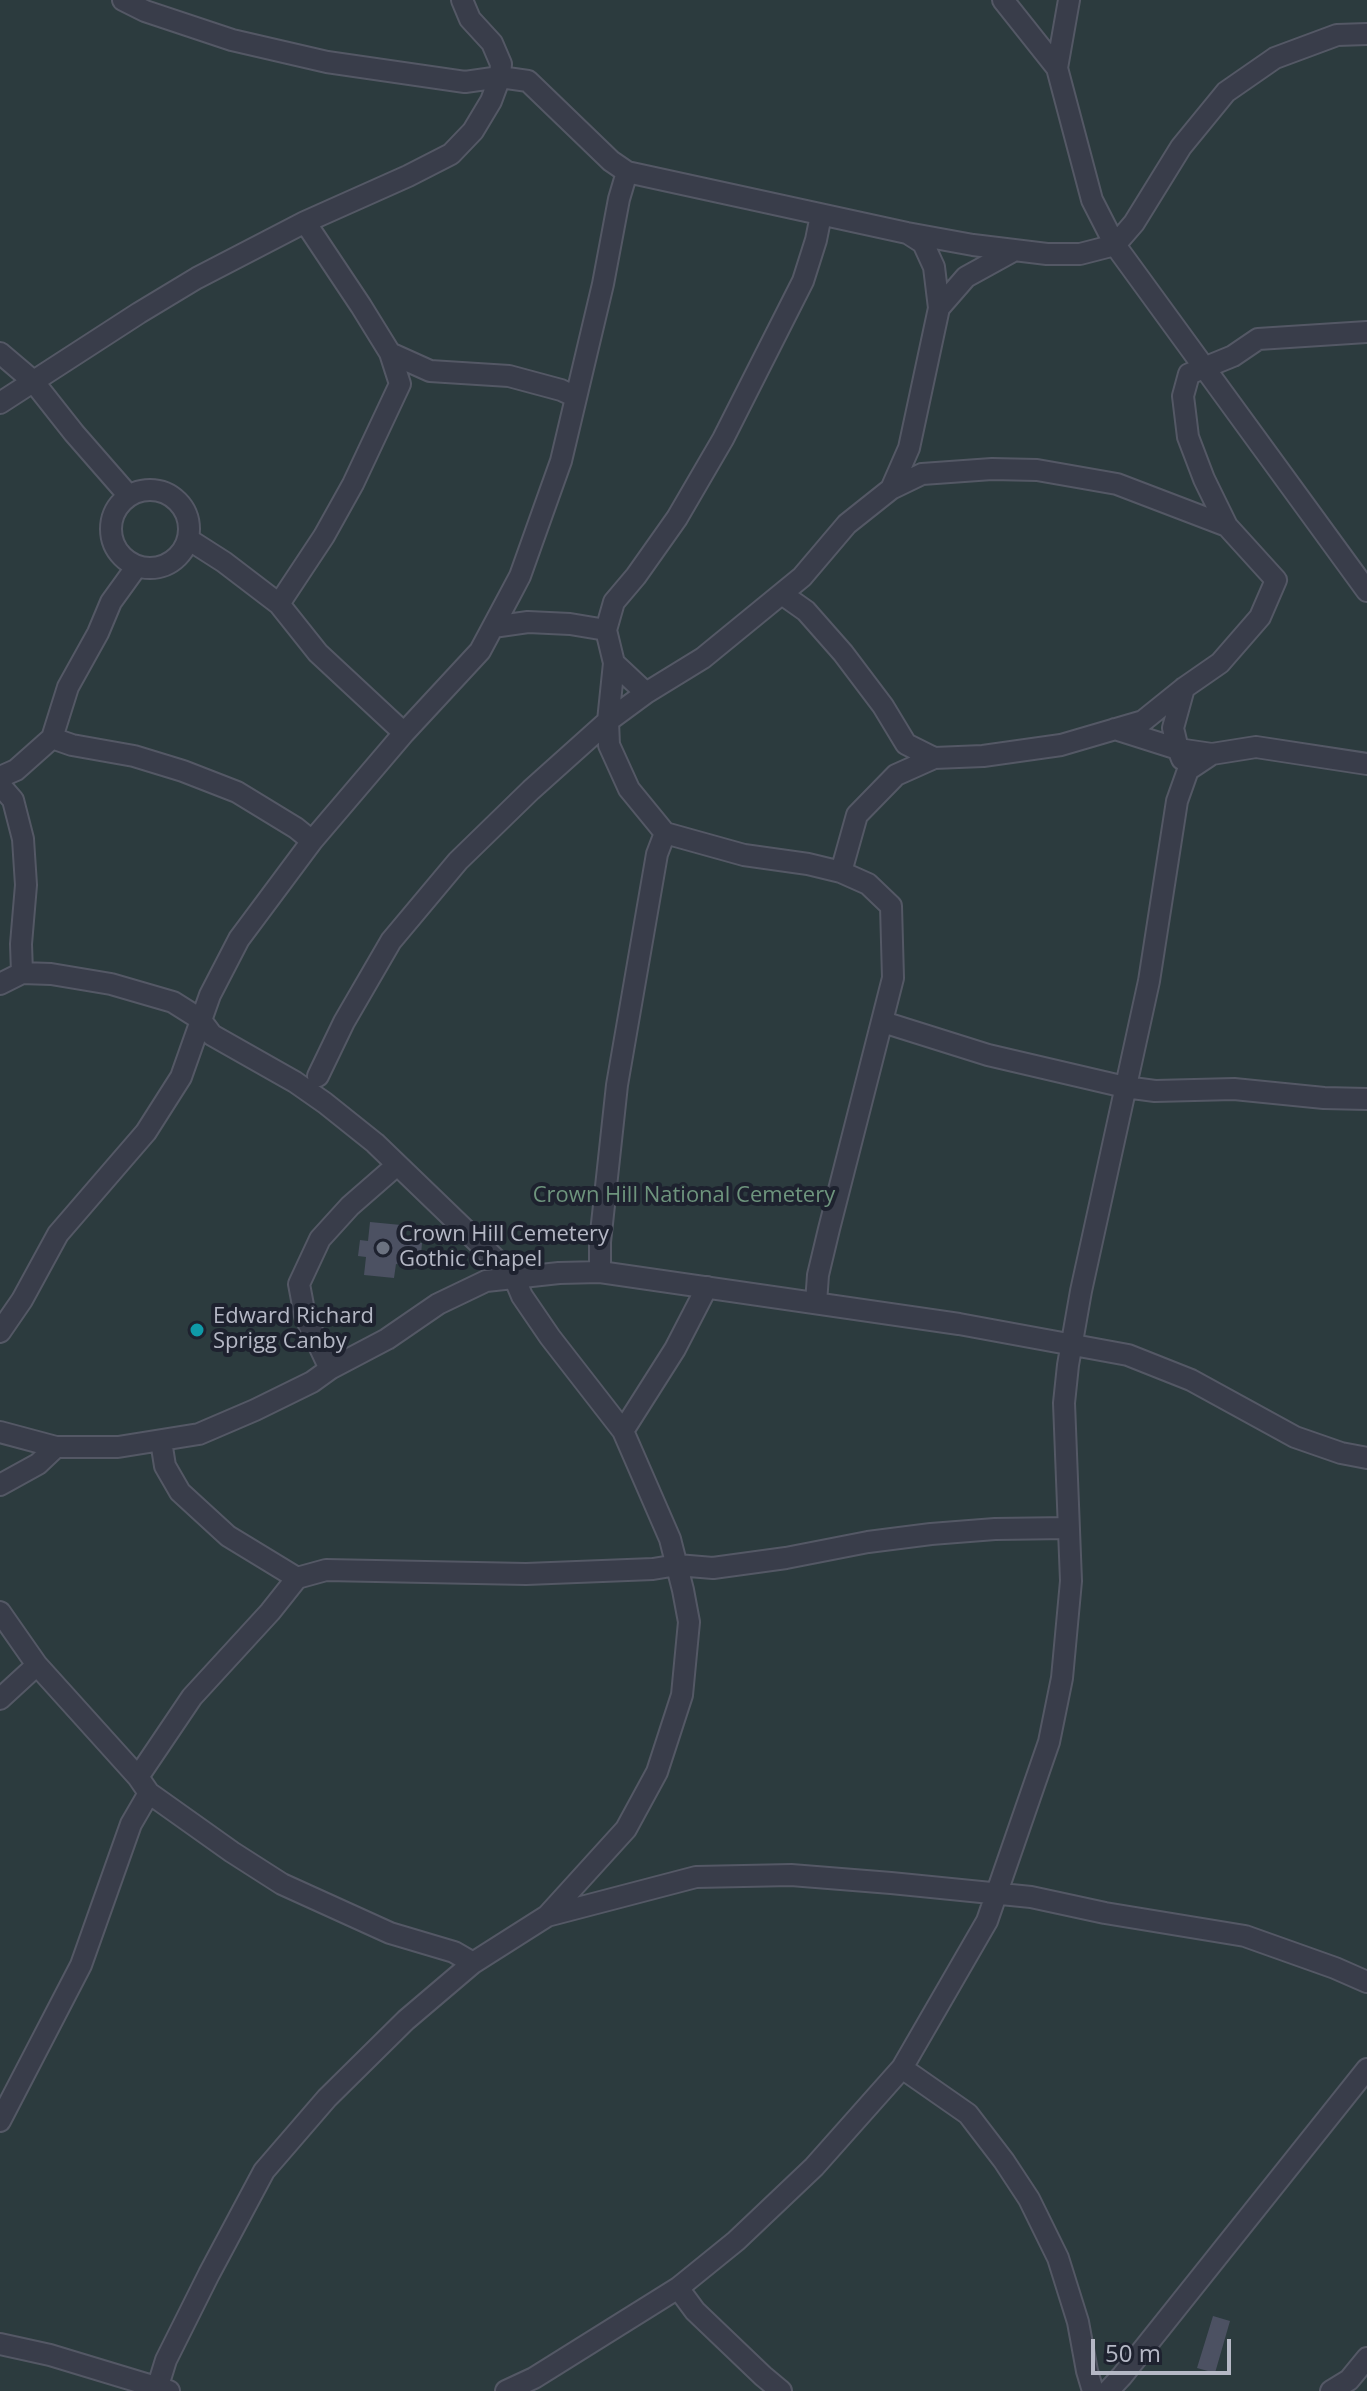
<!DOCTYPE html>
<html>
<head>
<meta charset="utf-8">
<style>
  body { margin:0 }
  #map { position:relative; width:1367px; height:2391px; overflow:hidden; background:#262b39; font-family:"Open Sans",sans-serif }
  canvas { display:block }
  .scale { position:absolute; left:1091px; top:2339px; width:140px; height:36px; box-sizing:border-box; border:4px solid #b5b8c5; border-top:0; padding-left:10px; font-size:24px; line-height:28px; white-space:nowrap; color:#b5b8c5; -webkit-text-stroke:6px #1e222f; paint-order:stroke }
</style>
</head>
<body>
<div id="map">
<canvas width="1367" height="2391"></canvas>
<div class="scale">50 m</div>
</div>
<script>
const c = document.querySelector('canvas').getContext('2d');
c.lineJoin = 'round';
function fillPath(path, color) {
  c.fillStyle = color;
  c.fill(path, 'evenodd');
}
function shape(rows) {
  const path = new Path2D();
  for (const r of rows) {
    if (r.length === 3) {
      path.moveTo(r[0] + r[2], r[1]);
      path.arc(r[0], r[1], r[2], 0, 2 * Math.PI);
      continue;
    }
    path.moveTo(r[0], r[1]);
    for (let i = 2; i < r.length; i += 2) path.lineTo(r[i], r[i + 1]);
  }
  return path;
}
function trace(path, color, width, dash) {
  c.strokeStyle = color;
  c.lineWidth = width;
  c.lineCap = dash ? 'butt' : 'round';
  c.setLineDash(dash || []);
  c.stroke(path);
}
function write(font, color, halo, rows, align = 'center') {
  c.font = font + ' "Open Sans",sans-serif';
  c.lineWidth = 8;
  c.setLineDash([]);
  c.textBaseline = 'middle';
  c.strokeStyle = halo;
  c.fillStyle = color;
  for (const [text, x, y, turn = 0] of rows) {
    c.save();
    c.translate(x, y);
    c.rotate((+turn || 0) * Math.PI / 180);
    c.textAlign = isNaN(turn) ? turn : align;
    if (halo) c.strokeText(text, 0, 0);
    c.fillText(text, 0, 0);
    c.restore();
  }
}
const green = shape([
  [0,0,1367,0,1367,2391,0,2391]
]);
const building = shape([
  [370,1222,401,1225,399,1240,422,1243,420,1267,396,1264,394,1278,364,1275,366,1257,358,1256,360,1240,368,1241],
  [1213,2316,1230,2321,1215,2373,1197,2368]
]);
const minor = shape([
  [123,0,145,11,232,40,327,62,465,82,500,77,528,81,611,161,627,172,907,233,973,245,1047,254,1080,254,1115,245,1134,223,1181,147,1226,92,1275,58,1337,35,1367,34],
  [1003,0,1057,68,1092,200,1115,245,1367,591],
  [1057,68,1069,0],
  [939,308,966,277,1015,250],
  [0,353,33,381,74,433,129,496],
  [390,353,430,371,509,376,561,390,576,397],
  [0,403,139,313,197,278,305,222,408,176,451,154,473,131,491,101,500,77,501,64,492,43,470,19,462,0],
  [891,489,909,448,939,308,934,267,923,243,909,234],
  [150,529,39],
  [1227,526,1204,479,1188,437,1183,396,1189,374,1233,356,1258,339,1367,332],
  [188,539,224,562,279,604,318,653,404,733],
  [279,604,324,536,353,484,400,384,390,353,361,306,305,222],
  [493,627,528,622,570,624,606,630],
  [614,663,646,693],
  [1115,729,1178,749,1212,754],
  [52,738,72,745,134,756,183,771,237,792,296,828,312,841],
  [1182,759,1178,749,1173,728,1184,688],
  [0,777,16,770,52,738,68,687,98,633,111,602,137,566],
  [0,785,13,800,23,839,26,885,21,944,22,973],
  [841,872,857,815,896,775,934,758],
  [0,984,22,973,51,974,111,984,173,1002,200,1019,212,1035,295,1082,325,1103,375,1143,514,1277,522,1296,550,1337,623,1431,670,1539,683,1590,689,1622,682,1695,657,1772,626,1829,547,1916],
  [883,1022,988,1055,1125,1087,1155,1091,1234,1089,1324,1098,1367,1099],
  [318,1076,344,1022,391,941,458,861,531,790,608,721,646,693,703,658,802,577,847,524,891,489,922,474,992,469,1037,470,1117,484,1227,526,1276,580,1260,617,1220,663,1184,688,1143,721,1061,745,983,756,934,758,906,744,883,706,843,653,806,611,782,594],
  [600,1272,600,1242,617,1085,657,854,665,833],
  [816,1303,818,1275,829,1229,893,978,891,906,868,884,841,872,808,864,744,855,665,833,629,789,609,745,608,721,614,663,606,630,614,602,636,576,677,518,723,439,803,281,816,240,821,215],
  [0,1332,22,1300,58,1234,146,1132,181,1077,210,995,239,939,312,841,404,733,480,651,511,593,520,576,561,461,603,284,619,199,627,172],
  [330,1369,305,1316,299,1284,320,1239,350,1206,397,1165],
  [623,1431,675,1349,707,1287],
  [0,1432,56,1447,118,1447,199,1434,255,1410,312,1382,330,1369,387,1339,438,1304,486,1281,559,1273,600,1272,959,1324,1128,1355,1191,1380,1295,1437,1341,1453,1367,1458],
  [161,1441,165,1466,180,1492,228,1536,297,1578,326,1570,526,1574,653,1569,677,1565,713,1568,786,1558,868,1542,931,1534,995,1529,1068,1528],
  [0,1485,38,1464,56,1447],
  [0,1612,37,1665,138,1777,149,1793,232,1852,282,1884,390,1933,454,1952,473,1963],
  [0,1699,37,1665],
  [138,1777,192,1697,270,1612,297,1578],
  [902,2068,968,2114,1004,2161,1029,2199,1058,2258,1078,2322,1087,2371,1093,2391],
  [0,2121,81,1965,131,1824,149,1793],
  [678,2288,695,2311,763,2376,781,2391],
  [0,2344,50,2355,169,2391],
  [157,2389,166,2360,209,2274,264,2171,327,2098,406,2020,473,1963,547,1916,696,1877,791,1875,891,1883,1031,1897,1105,1913,1245,1936,1335,1968,1367,1982],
  [506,2391,534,2378,678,2288,736,2241,814,2167,902,2068,987,1921,1049,1742,1062,1678,1071,1581,1064,1403,1068,1365,1081,1291,1149,981,1177,801,1188,770,1212,754,1256,747,1367,764],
  [1108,2391,1122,2376,1367,2069],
  [1331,2391,1349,2380,1367,2358]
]);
const markers = [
  [383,1248,8,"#6b7280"],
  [197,1330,8,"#0f9aa8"]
];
const parkNames = [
  ["Crown Hill National Cemetery",684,1196]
];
const poiNames = [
  ["Crown Hill Cemetery",399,1235],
  ["Gothic Chapel",399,1260],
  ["Edward Richard",213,1317],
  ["Sprigg Canby",213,1342]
];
fillPath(green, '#2c3b3e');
fillPath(building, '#4c5162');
trace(minor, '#545865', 24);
trace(minor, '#393d4a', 20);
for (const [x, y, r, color] of markers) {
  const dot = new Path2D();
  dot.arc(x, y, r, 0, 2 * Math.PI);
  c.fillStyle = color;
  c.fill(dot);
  trace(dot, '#1e222f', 3);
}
write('22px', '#6e947d', '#1e222f', parkNames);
write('22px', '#b5b8c5', '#1e222f', poiNames, 'left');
</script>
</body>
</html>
